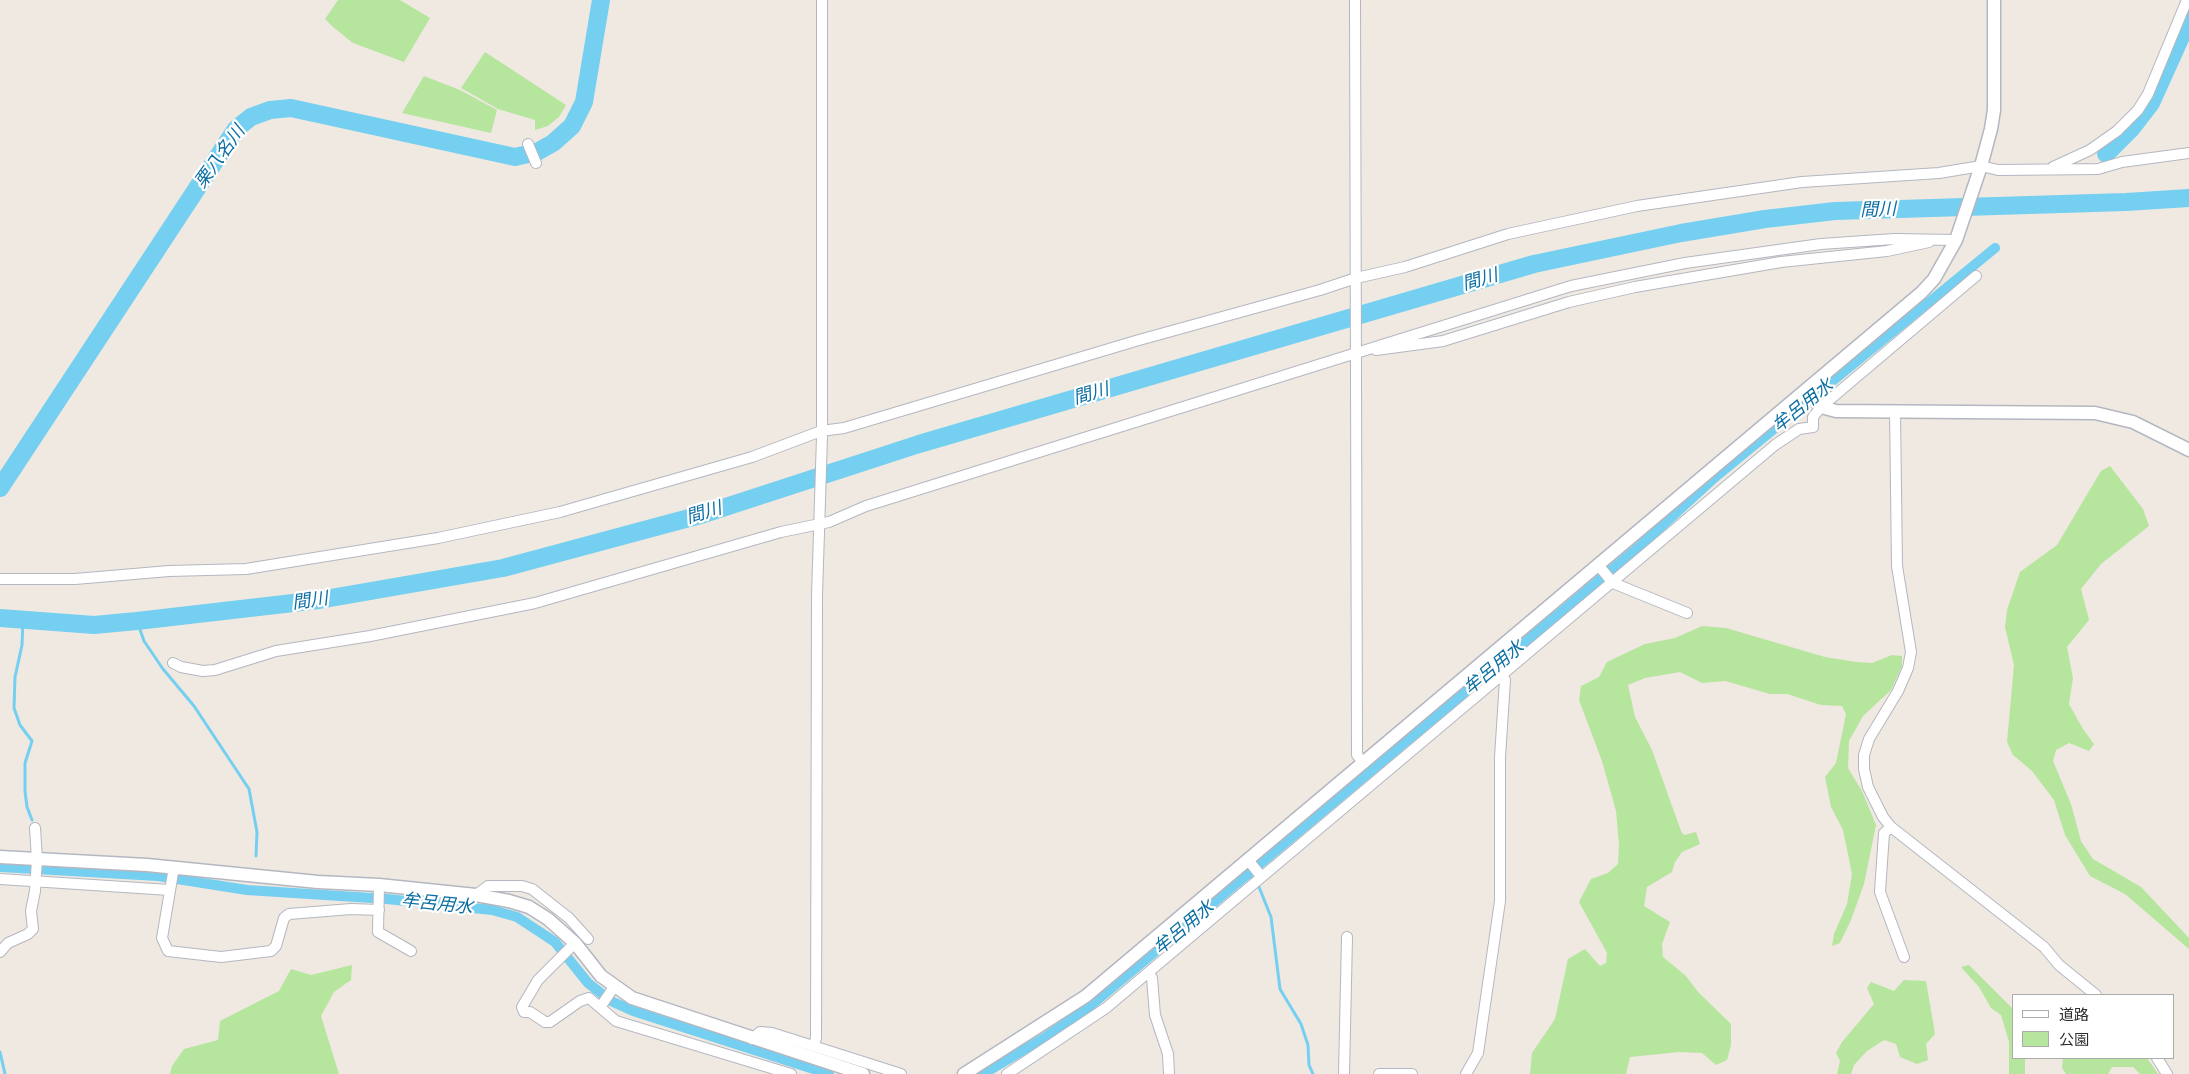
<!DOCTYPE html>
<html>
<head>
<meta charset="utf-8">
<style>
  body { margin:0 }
  #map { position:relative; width:2189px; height:1074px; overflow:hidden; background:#efe9e1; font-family:Cabin,"Noto Sans JP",sans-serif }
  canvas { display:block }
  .legend { position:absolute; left:2012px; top:994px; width:162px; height:65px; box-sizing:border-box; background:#fff; border:1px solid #ababab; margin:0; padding:6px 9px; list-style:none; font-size:15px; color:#2e2e2e }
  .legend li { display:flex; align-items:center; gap:10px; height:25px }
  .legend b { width:25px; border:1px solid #ababab }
</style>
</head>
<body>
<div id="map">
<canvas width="2189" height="1074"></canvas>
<ul class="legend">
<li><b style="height:6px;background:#fff"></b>道路</li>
<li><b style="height:14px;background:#b6e59e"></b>公園</li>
</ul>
</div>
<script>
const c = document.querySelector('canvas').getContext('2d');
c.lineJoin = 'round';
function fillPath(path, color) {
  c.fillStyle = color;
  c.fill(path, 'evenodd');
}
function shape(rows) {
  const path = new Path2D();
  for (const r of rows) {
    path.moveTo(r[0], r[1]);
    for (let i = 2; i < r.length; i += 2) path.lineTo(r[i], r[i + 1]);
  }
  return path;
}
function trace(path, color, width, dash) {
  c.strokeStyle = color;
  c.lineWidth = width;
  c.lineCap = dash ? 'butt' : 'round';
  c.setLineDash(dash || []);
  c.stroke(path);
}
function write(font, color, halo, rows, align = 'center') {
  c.font = font + ' Cabin,"Noto Sans JP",sans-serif';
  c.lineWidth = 4.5;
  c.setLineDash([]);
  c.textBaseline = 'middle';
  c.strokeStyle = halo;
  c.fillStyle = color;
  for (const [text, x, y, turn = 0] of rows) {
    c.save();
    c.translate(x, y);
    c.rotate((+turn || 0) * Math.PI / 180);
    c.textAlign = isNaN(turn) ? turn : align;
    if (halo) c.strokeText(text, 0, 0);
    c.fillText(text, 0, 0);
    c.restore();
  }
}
const green = shape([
  [338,0,400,0,430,18,404,62,353,43,333,27,325,19],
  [485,52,566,105,559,117,548,126,535,130,535,120,498,109,461,88],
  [424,76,460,90,497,110,491,133,402,113],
  [2110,466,2143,509,2149,526,2101,564,2081,589,2089,620,2067,647,2073,678,2069,704,2083,729,2094,744,2089,751,2069,743,2056,750,2053,761,2071,804,2081,841,2093,859,2141,887,2189,938,2189,949,2125,894,2090,876,2065,835,2054,800,2032,771,2013,755,2007,742,2014,665,2005,627,2007,610,2020,572,2057,545,2101,471],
  [1702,626,1726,628,1825,657,1856,662,1872,663,1892,655,1902,656,1902,666,1891,690,1863,716,1849,741,1848,768,1862,791,1876,825,1864,884,1851,920,1840,943,1832,946,1834,934,1847,904,1852,874,1843,830,1831,807,1825,777,1836,763,1846,714,1842,706,1821,705,1787,694,1770,694,1725,681,1702,683,1680,672,1645,678,1628,685,1635,717,1652,750,1681,831,1684,835,1696,832,1700,844,1682,852,1675,862,1672,872,1647,887,1644,906,1670,922,1662,944,1663,957,1686,976,1698,992,1731,1024,1731,1045,1727,1060,1716,1065,1702,1053,1679,1052,1630,1057,1626,1074,1530,1074,1532,1053,1555,1019,1568,959,1585,949,1600,966,1606,963,1607,953,1579,902,1591,879,1608,873,1618,864,1619,845,1616,811,1602,761,1579,700,1581,686,1599,677,1607,662,1645,644,1675,638],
  [352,965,351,980,334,992,321,1016,339,1074,170,1074,172,1066,184,1049,218,1040,220,1021,279,991,291,969,311,975],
  [1969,965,2013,1009,2013,1058,2025,1058,2025,1074,2009,1074,2009,1042,2001,1015,1991,1008,1979,987,1961,967],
  [1904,980,1926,981,1935,1034,1926,1044,1928,1060,1917,1064,1900,1057,1896,1044,1884,1040,1867,1051,1854,1065,1851,1074,1837,1074,1840,1061,1836,1053,1842,1042,1874,1004,1867,988,1871,982,1894,991],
  [2063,1058,2147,1058,2158,1074,2140,1074,2133,1067,2112,1067,2108,1074,2066,1074,2062,1068]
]);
const stream = shape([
  [23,620,22,645,15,677,14,708,20,725,32,741,25,763,25,791,27,807,32,820],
  [137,621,144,641,163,669,194,706,249,789,257,832,256,856],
  [1247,873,1259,887,1271,917,1280,989,1301,1024,1308,1045,1309,1065,1313,1074],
  [0,1052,5,1074]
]);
const canal = shape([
  [0,867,158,876,247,890,387,899,492,910,517,917,555,942,588,983,611,1001,633,1011,829,1074],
  [983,1074,1044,1038,1089,1007,1641,545,1713,479,1995,248]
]);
const river = shape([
  [2106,154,2131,129,2151,103,2189,19],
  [0,488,236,129,251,117,270,110,291,108,515,157,537,152,553,143,572,126,584,102,601,0],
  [0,618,94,625,137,621,319,600,503,568,704,514,919,444,1534,264,1681,233,1765,219,1835,211,2126,202,2189,198]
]);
const minor = shape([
  [1355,0,1357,755,1364,763],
  [528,144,536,163],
  [2053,167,2090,150,2117,131,2138,110,2148,94,2187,0],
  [1376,350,1443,341,1569,302,1635,287,1781,262,1887,251,1929,242],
  [1895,411,1897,566,1911,652,1908,668,1898,691,1869,739,1864,755,1864,769,1868,787,1883,817,1891,827,2044,947,2059,965,2096,995],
  [1599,566,1613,583,1687,613],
  [0,579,75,579,169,571,246,569,438,538,560,512,752,457,821,431,844,428,1139,340,1320,290,1356,278,1405,267,1508,234,1637,206,1802,182,1939,173,1981,166,1998,170,2098,169,2122,162,2189,153],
  [173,663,181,667,203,671,215,670,276,651,370,636,535,603,781,532,829,522,866,506,1571,286,1685,263,1821,244,1894,239,1956,240],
  [1891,827,1884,833,1880,892,1904,957],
  [1248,860,1261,876],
  [174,867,162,938,168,951,221,957,271,951,276,946,284,918,289,914,351,909,379,910],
  [0,879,170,890],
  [379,885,378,932,411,951],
  [476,895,488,886,522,886,532,889,569,918,588,939],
  [575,943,538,980,522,1007,524,1012,530,1012,545,1022,550,1022,580,1001,589,998,616,1021,791,1074],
  [0,952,8,943,28,934,33,929,31,911,35,891,37,859,35,828],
  [1149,973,1152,978,1155,1015,1168,1054,1169,1074],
  [601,1006,614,987],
  [752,1039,760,1032,772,1033,901,1074],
  [814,1045,816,1038,817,595,822,437,822,0],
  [2157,1058,2167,1074],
  [1007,1074,1106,1008,1775,445,1799,429,1813,427,1813,417,1821,407,1976,276],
  [1344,1074,1347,937],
  [1379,1074,1412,1074],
  [1466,1074,1478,1053,1500,901,1500,757,1505,680,1488,659]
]);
const tertiary = shape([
  [1806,391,1821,407,1836,411,2095,413,2133,422,2189,450],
  [0,857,147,865,318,882,379,885,476,895,509,901,529,907,548,919,575,943,601,976,632,998,863,1074],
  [964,1074,1086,996,1921,293,1934,279,1956,240,1981,166,1991,129,1994,110,1994,0]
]);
const waterNames = [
  ["栗八名川",220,157,-54],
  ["間川",1878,210,-2],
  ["間川",1480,280,-16],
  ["間川",1091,394,-16],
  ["牟呂用水",1803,406,-39],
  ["間川",704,513,-17],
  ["間川",310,601,-8],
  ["牟呂用水",1494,668,-40],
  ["牟呂用水",437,904,6],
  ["牟呂用水",1184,928,-40]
];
fillPath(green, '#b6e59e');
trace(stream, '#75cff0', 3);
trace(canal, '#75cff0', 10);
trace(river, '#75cff0', 18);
trace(minor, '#b4b7c1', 12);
trace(tertiary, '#b4b7c1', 15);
trace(minor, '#fff', 10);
trace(tertiary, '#fff', 12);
write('italic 18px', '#0d6fa3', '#fff', waterNames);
</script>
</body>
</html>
